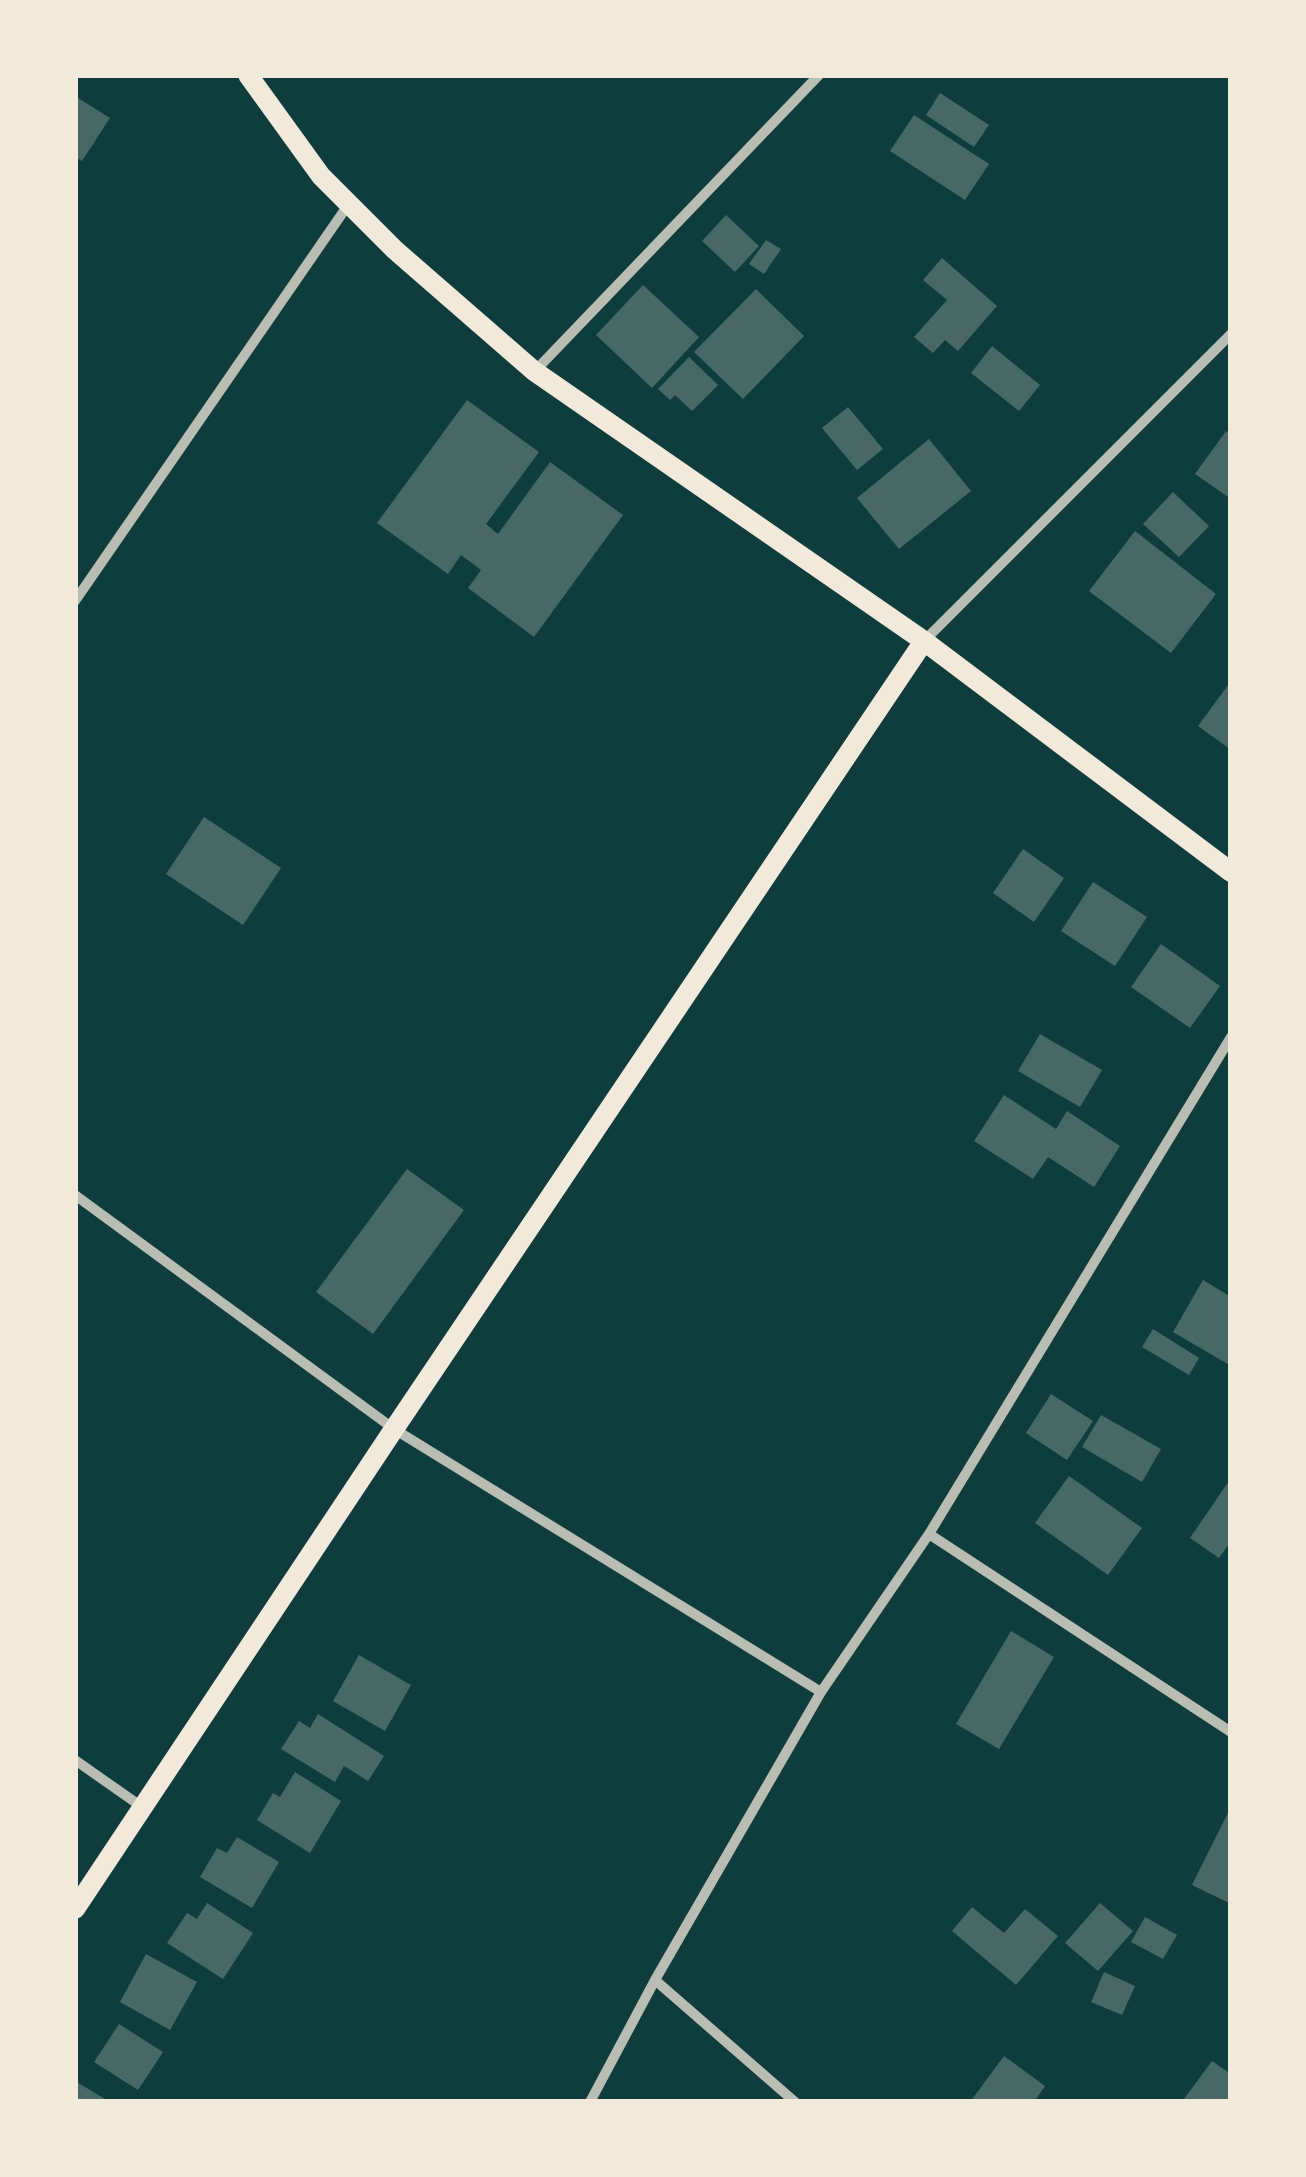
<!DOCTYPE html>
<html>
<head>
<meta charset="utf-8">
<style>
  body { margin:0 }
  #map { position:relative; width:1306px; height:2177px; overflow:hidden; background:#0f3d3e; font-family:Cabin,sans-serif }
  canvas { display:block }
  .frame { position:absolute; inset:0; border:78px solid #f1e9da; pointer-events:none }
</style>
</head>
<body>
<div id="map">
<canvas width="1306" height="2177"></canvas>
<div class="frame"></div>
</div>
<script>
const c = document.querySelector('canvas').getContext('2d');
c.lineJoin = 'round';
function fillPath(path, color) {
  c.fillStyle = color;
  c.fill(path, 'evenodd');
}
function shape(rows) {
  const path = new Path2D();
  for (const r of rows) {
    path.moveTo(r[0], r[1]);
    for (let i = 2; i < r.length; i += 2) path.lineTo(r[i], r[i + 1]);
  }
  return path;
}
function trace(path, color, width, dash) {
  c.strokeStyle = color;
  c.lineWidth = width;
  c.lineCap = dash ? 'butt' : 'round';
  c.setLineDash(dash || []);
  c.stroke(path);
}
const building = shape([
  [940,93,989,125,974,147,926,115],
  [75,96,110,118,82,161,75,157],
  [914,115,989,164,965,200,890,151],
  [726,215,759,246,735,272,702,241],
  [766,240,781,249,764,274,749,264],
  [942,258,997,306,958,351,945,340,933,353,914,337,947,300,923,280],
  [643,285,699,337,652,388,596,335],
  [756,289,804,336,743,399,694,352],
  [992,346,1040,385,1019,411,971,373],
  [689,357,718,385,692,411,675,395,670,400,658,389],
  [467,400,539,452,486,524,498,534,550,462,623,515,534,637,468,588,481,570,461,555,448,574,377,523],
  [848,407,883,449,857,470,822,428],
  [1226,431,1231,435,1231,499,1195,474],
  [929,439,971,491,899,549,857,498],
  [1173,492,1209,526,1179,557,1143,524],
  [1135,531,1216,594,1171,653,1089,591],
  [1231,681,1231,750,1198,726],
  [204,817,281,868,243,925,166,874],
  [1023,849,1064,878,1034,922,993,893],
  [1093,882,1147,917,1115,966,1061,931],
  [1161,944,1220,986,1190,1028,1131,987],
  [1040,1034,1102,1070,1080,1107,1018,1071],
  [1004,1095,1056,1129,1067,1111,1120,1146,1094,1187,1048,1157,1033,1179,974,1141],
  [407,1169,464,1210,373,1334,316,1292],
  [1203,1280,1231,1297,1231,1366,1173,1332],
  [1153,1329,1199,1358,1189,1375,1142,1347],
  [1051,1394,1093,1421,1067,1460,1026,1433],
  [1101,1415,1161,1449,1142,1482,1082,1447],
  [1069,1476,1142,1528,1108,1575,1035,1523],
  [1231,1478,1231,1541,1219,1558,1190,1538],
  [1011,1631,1054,1657,999,1749,956,1724],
  [359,1655,411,1685,385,1731,333,1701],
  [318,1714,384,1756,368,1781,344,1766,335,1782,281,1749,299,1721,310,1728],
  [295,1772,341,1801,310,1853,257,1820,273,1793,280,1797],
  [1228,1813,1231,1814,1231,1904,1192,1885],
  [237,1837,279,1862,252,1908,200,1877,217,1848,227,1853],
  [207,1903,253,1933,223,1979,167,1943,187,1913,197,1919],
  [1100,1903,1133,1931,1098,1971,1065,1943],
  [972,1907,1004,1933,1025,1909,1058,1936,1016,1985,952,1931],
  [1145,1917,1177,1935,1163,1959,1131,1942],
  [146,1954,197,1982,170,2030,120,2002],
  [1104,1972,1135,1986,1122,2015,1091,2002],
  [119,2024,163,2052,138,2090,94,2062],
  [1004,2056,1045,2086,1034,2102,970,2102],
  [1212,2061,1231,2074,1231,2102,1189,2102,1184,2099],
  [75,2081,110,2102,75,2102]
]);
const minor = shape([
  [535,371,819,75],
  [75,601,348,205],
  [924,641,1231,334],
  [75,1195,394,1429,821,1692],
  [929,1534,1231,1732],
  [75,1760,142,1807],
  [655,1980,795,2102],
  [590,2102,655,1980,821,1692,929,1534,1231,1037]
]);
const secondary = shape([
  [248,75,321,176,395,250,534,371,924,641,1231,872],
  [75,1909,394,1429,924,641]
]);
fillPath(building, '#486865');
trace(minor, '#b8beb3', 10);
trace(secondary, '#f1e9da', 20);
</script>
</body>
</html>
